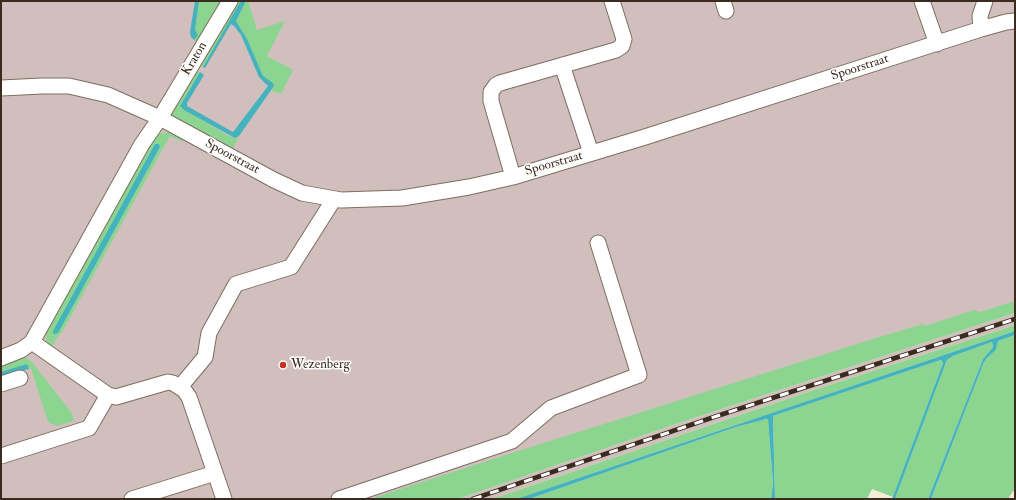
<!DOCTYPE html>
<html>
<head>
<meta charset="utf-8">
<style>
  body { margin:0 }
  #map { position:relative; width:1016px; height:500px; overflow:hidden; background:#f7ebd9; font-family:"IM FELL Double Pica",serif }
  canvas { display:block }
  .frame { position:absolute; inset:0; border:2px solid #3b2a1e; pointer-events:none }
</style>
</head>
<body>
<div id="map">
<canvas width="1016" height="500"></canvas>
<div class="frame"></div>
</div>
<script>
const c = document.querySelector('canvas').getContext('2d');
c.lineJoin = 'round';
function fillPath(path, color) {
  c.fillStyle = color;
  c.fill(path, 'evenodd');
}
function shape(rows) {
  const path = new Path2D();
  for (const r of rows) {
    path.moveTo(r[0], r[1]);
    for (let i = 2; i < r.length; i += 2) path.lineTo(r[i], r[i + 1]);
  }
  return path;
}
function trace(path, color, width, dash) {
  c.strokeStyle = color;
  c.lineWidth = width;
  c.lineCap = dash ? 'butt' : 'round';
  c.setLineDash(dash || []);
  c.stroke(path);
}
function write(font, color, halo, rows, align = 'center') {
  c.font = font + ' "IM FELL Double Pica",serif';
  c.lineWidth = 3;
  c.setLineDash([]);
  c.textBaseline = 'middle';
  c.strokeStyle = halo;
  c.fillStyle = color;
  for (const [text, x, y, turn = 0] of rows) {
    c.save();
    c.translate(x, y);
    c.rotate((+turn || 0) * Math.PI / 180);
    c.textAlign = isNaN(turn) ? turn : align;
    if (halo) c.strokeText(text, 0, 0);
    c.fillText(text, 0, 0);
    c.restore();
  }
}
const industrial = shape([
  [1,1,1015,1,1015,310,424,499,1,499],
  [1015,313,1015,325,811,391,492,499,458,499,685,421]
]);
const green = shape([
  [199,1,222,1,198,43,194,40,197,34,195,30],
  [235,1,241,1,203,67,199,63],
  [244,1,248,1,257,30,285,21,267,56,293,70,281,94,272,91,274,86,273,83,263,76,247,39,236,21,245,3],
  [196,71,200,72,181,104,182,108,227,135,235,138,239,136,233,148,172,115,171,113],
  [168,132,181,136,183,142,170,136,62,332,58,336,51,348,46,340,46,330,136,165,158,134],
  [160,146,160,147,58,333],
  [1015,301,1015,313,685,421,458,499,375,499,376,497,493,459,873,339,923,324,925,326,974,310,980,312],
  [1015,325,1015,331,516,499,492,499,811,391],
  [1015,335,1015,492,1013,491,1008,499,931,499,984,362,988,357,996,350,998,341],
  [992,342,993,347,983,359,928,499,895,499,947,360,953,356],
  [25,357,31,361,71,412,74,420,73,421,57,426,50,423,47,419,31,368,29,369,27,365,1,372,1,365],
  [941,360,943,363,893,497,872,489,867,499,775,499,773,416],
  [765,419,768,420,773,483,771,499,529,499,736,427]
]);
const water = shape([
  [195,1,199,1,195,30,198,35,194,40,191,37,190,32],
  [245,1,245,3,236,21,247,39,263,76,273,83,274,86,239,136,235,138,184,110,180,106,200,72,204,75,187,103,187,106,233,132,268,86,259,77,241,35,234,26,231,24,205,68,203,67,240,2],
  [155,144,159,144,160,147,58,333,53,334,53,331],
  [1015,331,1015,335,998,341,996,350,988,357,984,362,931,499,928,499,983,359,993,347,992,342,953,356,947,360,895,499,892,499,943,363,941,360,773,416,775,499,771,499,773,483,768,420,766,419,736,427,529,499,516,499],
  [27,364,29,369,1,377,1,372]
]);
const minor = shape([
  [723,1,726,11],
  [922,1,937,44],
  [981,29,980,16,985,1],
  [562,65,591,153],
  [1,88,42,86,69,86,108,95,160,118,274,180,302,193,341,200,402,198,469,187,513,177,645,137,981,29,1006,22,1015,21],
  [513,177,491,101,491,92,496,85,500,83,616,50,622,46,624,39,612,1],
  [32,342,108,395,116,397,168,382,173,383,184,390,189,397,224,499],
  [1,358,21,350,32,342,142,144,160,118,230,1],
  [1,384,20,378],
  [180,387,205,357,209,333,236,284,291,267,334,199],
  [1,456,89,428,108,395],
  [132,499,215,473],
  [339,499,512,441,551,408,639,375,598,243]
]);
const rail = shape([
  [473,499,714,417,1015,319]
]);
const markers = [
  [283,365,4,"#c8321e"]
];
const streetNames = [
  ["Kraton",195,59,-59],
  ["Spoorstraat",860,68,-18],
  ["Spoorstraat",232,157,28],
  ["Spoorstraat",554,164,-16]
];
const poiNames = [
  ["Wezenberg",291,365]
];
fillPath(industrial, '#d1bfbe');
fillPath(green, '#8cd590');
fillPath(water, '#44b3be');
trace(minor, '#7d6e5f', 17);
trace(minor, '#fff', 15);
trace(rail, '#3b2a1e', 4.5);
trace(rail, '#fff', 3, [9]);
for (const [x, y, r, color] of markers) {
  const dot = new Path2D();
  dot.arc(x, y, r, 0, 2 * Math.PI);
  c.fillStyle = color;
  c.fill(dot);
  trace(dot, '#fff', 1.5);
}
write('13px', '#3b2a1e', '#fff', streetNames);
write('13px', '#3b2a1e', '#fff', poiNames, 'left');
</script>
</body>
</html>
